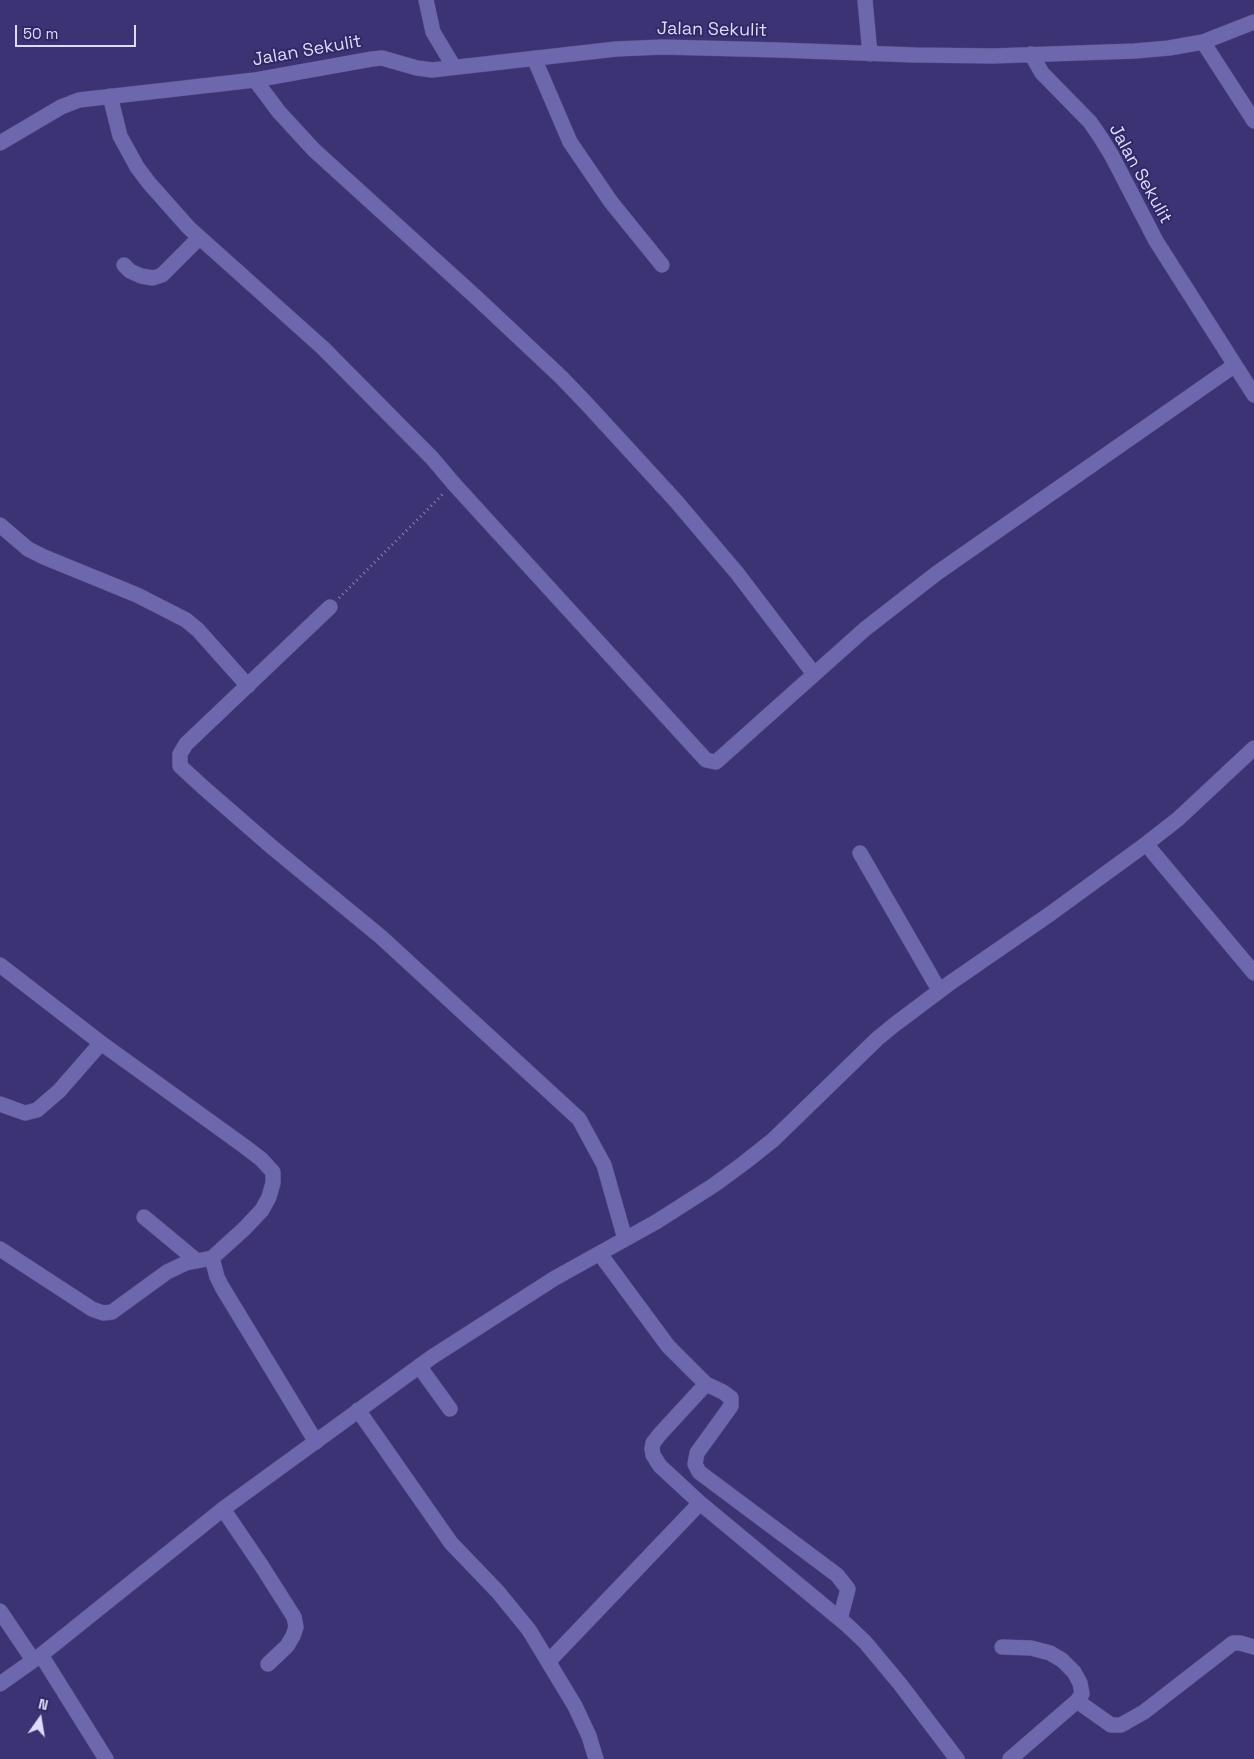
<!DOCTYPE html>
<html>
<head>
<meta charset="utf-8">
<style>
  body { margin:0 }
  #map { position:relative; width:1254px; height:1759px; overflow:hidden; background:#3b3373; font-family:"Space Grotesk",sans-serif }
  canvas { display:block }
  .north { position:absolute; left:15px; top:1694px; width:50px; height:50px; -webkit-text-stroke:4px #312867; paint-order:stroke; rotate:13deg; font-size:14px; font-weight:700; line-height:20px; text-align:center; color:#dcdbfb }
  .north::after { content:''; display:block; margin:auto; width:18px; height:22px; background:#dcdbfb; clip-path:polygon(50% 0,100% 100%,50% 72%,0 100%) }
  .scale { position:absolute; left:15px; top:25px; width:121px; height:22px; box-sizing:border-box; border:2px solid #dcdbfb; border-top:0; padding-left:6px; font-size:15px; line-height:18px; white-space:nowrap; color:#dcdbfb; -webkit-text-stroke:4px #312867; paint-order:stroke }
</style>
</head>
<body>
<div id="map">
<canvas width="1254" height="1759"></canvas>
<div class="north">N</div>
<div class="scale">50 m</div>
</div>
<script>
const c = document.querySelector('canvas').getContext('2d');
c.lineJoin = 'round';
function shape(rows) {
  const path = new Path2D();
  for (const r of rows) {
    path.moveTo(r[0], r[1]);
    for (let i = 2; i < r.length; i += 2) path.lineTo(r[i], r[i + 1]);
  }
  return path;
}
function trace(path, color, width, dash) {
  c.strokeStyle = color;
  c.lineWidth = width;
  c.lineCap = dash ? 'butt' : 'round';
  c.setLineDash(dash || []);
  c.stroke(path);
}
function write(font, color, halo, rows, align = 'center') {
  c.font = font + ' "Space Grotesk",sans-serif';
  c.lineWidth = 4;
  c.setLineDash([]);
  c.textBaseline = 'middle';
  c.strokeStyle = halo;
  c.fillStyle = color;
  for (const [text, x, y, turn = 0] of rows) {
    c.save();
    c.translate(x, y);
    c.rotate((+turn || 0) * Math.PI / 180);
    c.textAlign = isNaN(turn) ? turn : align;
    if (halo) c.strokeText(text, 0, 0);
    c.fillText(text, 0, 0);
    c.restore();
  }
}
const path = shape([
  [339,598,444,493]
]);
const minor = shape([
  [426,0,433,32,454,67],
  [865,0,870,54],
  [1203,42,1254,121],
  [1031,54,1042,73,1090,122,1101,138,1112,156,1156,241,1254,395],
  [534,58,570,142,611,202,662,265],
  [255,80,279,112,314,150,478,299,561,377,586,403,675,500,737,573,814,674],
  [110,96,120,136,137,167,149,183,189,228,323,348,432,458,454,484,706,760,716,762,865,629,937,573,1235,365],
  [0,143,61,107,79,100,255,80,372,59,382,58,417,68,432,70,616,49,663,47,778,50,915,55,993,56,1135,51,1169,48,1203,42,1254,22],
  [124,265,130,271,141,276,153,278,162,275,199,238],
  [0,525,28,549,44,557,137,595,186,620,198,630,248,686],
  [330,607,186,744,180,754,180,766,204,788,273,848,381,937,579,1119,604,1165,625,1239],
  [1146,844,1254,973],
  [860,853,939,990],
  [0,965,101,1043,244,1146,261,1159,273,1172,273,1183,269,1197,262,1210,244,1229,212,1258,217,1277,222,1287,316,1442],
  [0,1104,25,1113,37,1110,59,1091,101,1043],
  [144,1217,197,1261],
  [0,1249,92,1309,103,1313,112,1312,167,1272,186,1263,212,1258],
  [600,1254,668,1346,706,1384,660,1434,653,1443,652,1449,653,1455,660,1466,700,1503,847,1625,865,1642,900,1684,957,1759],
  [419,1366,450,1409],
  [706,1384,723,1392,731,1398,731,1406,697,1453,695,1464,699,1472,837,1575,848,1589,840,1619],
  [358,1410,451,1543,498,1592,529,1630,575,1706,589,1736,596,1759],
  [223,1509,261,1565,294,1617,296,1627,293,1636,287,1646,268,1664],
  [0,1611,33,1660],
  [1002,1647,1031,1648,1050,1653,1062,1660,1074,1672,1080,1683,1082,1694,1077,1701,1010,1759],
  [41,1655,106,1759],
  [549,1661,700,1503],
  [0,1684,41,1655,223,1509,432,1357,555,1278,656,1222,714,1185,744,1163,773,1140,877,1039,894,1025,950,983,1050,914,1146,844,1178,819,1254,748],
  [1077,1701,1111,1725,1121,1725,1144,1712,1233,1643,1240,1643,1254,1647]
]);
const streetNames = [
  ["Jalan Sekulit",712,30,1],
  ["Jalan Sekulit",307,51,-10],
  ["Jalan Sekulit",1140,174,61]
];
trace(minor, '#544b80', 16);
trace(path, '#8a86b6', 3, [1, 4]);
trace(minor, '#6d68ad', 15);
write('18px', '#dcdbfb', '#312867', streetNames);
</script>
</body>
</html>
